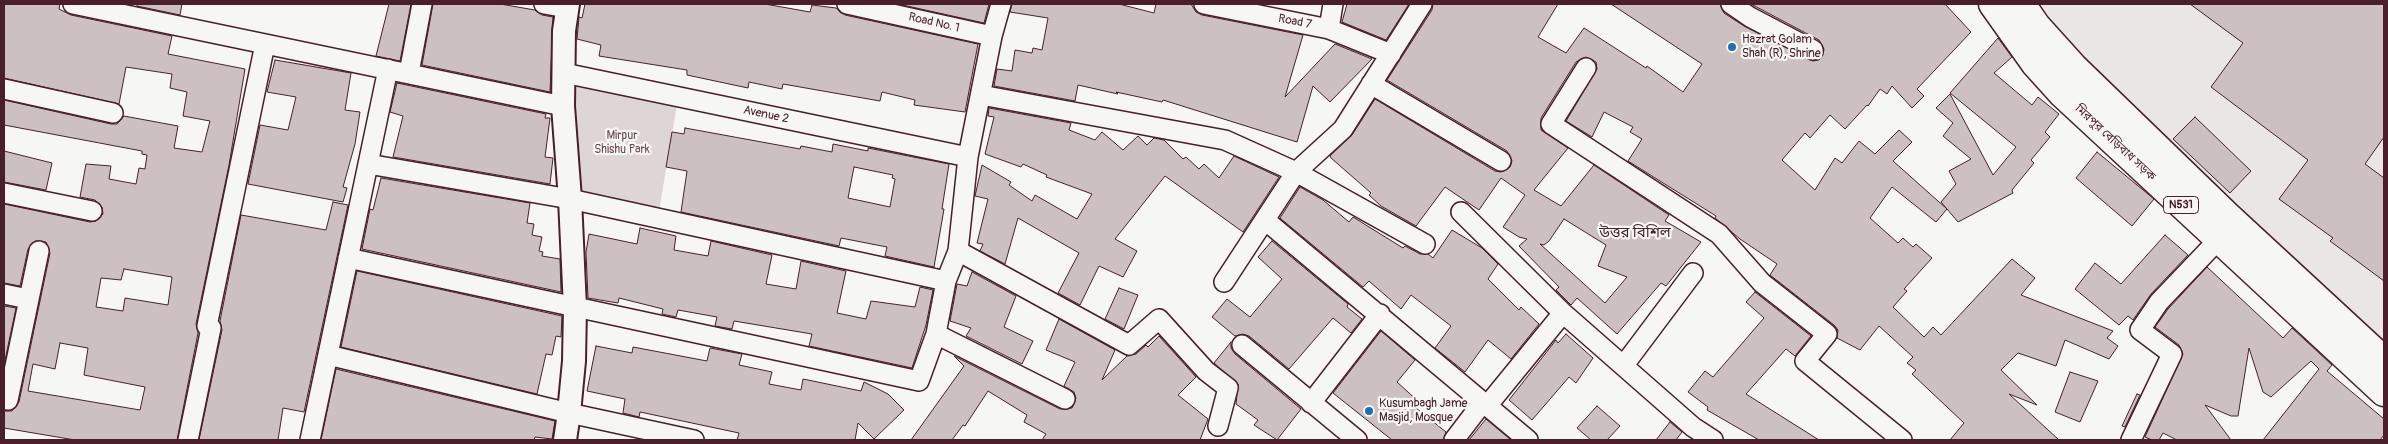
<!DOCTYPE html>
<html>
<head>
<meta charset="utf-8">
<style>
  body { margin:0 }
  #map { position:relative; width:2388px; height:444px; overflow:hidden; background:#f6f6f2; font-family:Pangolin,sans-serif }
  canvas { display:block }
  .frame { position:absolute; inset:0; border:5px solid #4a1f2b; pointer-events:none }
</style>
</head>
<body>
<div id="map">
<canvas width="2388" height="444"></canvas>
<div class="frame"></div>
</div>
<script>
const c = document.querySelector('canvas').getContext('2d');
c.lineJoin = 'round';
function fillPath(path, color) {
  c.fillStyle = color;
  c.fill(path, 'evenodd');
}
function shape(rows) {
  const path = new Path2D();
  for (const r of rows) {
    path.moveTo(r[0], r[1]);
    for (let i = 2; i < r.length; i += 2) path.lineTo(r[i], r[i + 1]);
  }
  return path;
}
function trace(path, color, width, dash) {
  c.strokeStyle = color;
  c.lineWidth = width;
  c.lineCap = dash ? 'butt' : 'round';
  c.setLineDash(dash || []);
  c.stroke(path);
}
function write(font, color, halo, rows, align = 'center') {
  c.font = font + ' Pangolin,"Noto Sans Bengali",sans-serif';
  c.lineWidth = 4.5;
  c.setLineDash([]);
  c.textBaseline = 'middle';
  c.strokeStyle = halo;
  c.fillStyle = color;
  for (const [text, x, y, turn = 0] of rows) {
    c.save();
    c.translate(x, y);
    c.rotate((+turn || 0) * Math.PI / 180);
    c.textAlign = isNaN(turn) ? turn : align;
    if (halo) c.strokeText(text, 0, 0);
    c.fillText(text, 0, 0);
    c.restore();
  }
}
const built = shape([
  [2037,4,2384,4,2384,342,2088,63]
]);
const green = shape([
  [569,82,677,105,659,211,577,193]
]);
const building = shape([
  [4,4,60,4,59,9,71,15,172,36,168,54,245,69,229,165,196,324,198,333,177,440,75,440,4,428,4,411,12,411,19,402,50,253,46,242,35,241,28,249,20,286,4,283,4,204,90,222,96,221,103,214,102,207,95,200,80,197,86,164,111,166,109,179,136,184,139,168,145,169,147,155,142,154,142,151,4,125,4,100,111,124,117,124,124,116,178,126,174,148,202,152,210,121,183,116,187,92,170,88,172,74,126,67,119,104,4,78,4,4],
  [124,269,172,277,168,305,125,298,123,311,96,307,101,278,121,280,124,269],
  [60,343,88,348,84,375,145,387,140,410,28,391,33,364,55,369,60,343],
  [137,4,182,4,180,15,137,6,137,4],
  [389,4,411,4,400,61,376,56,389,4],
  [433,4,500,4,535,10,542,15,553,17,550,92,422,65,433,4],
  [585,4,765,4,810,12,812,5,836,8,845,15,978,44,965,112,914,105,915,100,882,92,880,101,783,84,782,89,749,82,748,88,687,75,687,70,599,56,601,45,577,39,579,17,582,18,585,4],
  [898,4,989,4,984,23,898,4],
  [1012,4,1119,4,1154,13,1156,4,1191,4,1196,12,1202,15,1303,35,1285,97,1335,44,1372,59,1330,102,1313,86,1297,142,1163,100,1162,102,1116,92,1118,94,1078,85,1075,101,994,86,997,69,1012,71,1015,50,1032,53,1033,48,1042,50,1048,18,1010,12,1012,4],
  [1347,4,1409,4,1386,40,1342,22,1347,4],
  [1433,4,1558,4,1538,37,1566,53,1584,28,1646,68,1647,66,1683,92,1702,64,1611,4,1720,4,1724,13,1744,26,1813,61,1819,60,1823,55,1824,49,1819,40,1751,4,1945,4,1971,32,1917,89,1924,96,1912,108,1892,86,1887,94,1880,89,1868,106,1867,105,1845,129,1830,115,1810,138,1805,133,1782,160,1815,190,1835,158,1842,163,1859,141,1875,154,1899,130,1912,142,1893,161,1947,209,1941,202,1956,184,1949,171,1971,159,1943,136,1953,123,1936,108,1950,94,1993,175,2016,147,1950,93,1998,38,2012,57,1994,73,2032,105,2038,97,2059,114,2045,132,2050,137,2031,160,2034,163,2012,190,2013,193,1958,222,1947,209,1936,222,1892,187,1870,218,1898,243,1903,238,1913,247,1916,244,1932,258,1904,289,1907,291,1893,307,1924,337,1933,327,1941,335,2012,259,2035,278,2021,295,2113,331,2107,338,2118,346,2109,359,2065,340,2056,366,2018,353,2001,370,2037,405,2009,394,2059,440,1950,440,1964,423,1912,374,1916,370,1907,363,1913,357,1879,326,1860,350,1837,338,1838,330,1834,325,1770,275,1777,264,1740,239,1715,218,1716,216,1628,161,1642,139,1630,132,1633,127,1604,112,1592,137,1566,121,1597,69,1596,62,1586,57,1576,62,1541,118,1541,130,1568,148,1534,190,1561,206,1594,165,1669,215,1665,221,1701,242,1666,286,1661,283,1617,334,1577,298,1571,305,1556,290,1559,287,1519,246,1527,239,1519,237,1503,227,1525,195,1501,178,1479,210,1445,187,1416,226,1381,206,1369,195,1371,193,1331,158,1330,156,1352,135,1375,99,1495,171,1501,172,1510,167,1512,161,1507,151,1387,80,1432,10,1433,4],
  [1564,219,1606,245,1598,266,1627,277,1605,303,1540,244,1544,245,1549,241,1564,219],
  [2190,4,2384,4,2384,137,2365,164,2384,178,2384,281,2330,241,2333,238,2279,199,2308,160,2211,87,2243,43,2190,4],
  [275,60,351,73,345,110,360,112,355,144,343,187,347,188,343,202,248,184,260,125,288,130,296,97,267,92,275,60],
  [397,83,546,114,545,118,550,118,545,157,553,158,550,184,393,157,403,116,390,112,397,83],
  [989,108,1071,123,1069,130,1095,140,1102,132,1123,150,1138,136,1147,145,1154,138,1164,140,1183,159,1186,157,1199,169,1204,164,1219,178,1234,156,1279,177,1243,232,1165,176,1115,239,1137,251,1123,277,1099,266,1080,305,1058,293,1079,253,1018,218,1005,264,980,251,983,244,977,243,988,199,975,196,982,165,1011,182,1009,185,1032,201,1035,195,1077,219,1092,194,1046,177,1047,175,1023,164,1021,167,985,154,994,117,988,116,989,108],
  [2195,117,2251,171,2230,193,2173,139,2195,117],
  [685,128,800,149,801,146,832,152,833,144,868,151,868,148,949,164,942,209,944,209,934,267,885,256,887,247,841,238,839,246,681,212,687,171,666,167,672,132,684,134,685,128],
  [854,167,893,175,892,178,895,179,890,207,848,198,854,167],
  [4,151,52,163,46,190,4,182,4,151],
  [2097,152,2154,199,2132,226,2076,178,2097,152],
  [381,178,530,203,527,223,534,224,532,235,542,237,539,251,543,252,542,256,560,259,561,292,362,249,370,209,373,210,381,178],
  [1300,187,1323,200,1349,222,1353,217,1403,248,1405,246,1420,254,1428,254,1433,258,1452,230,1482,248,1498,264,1488,279,1519,310,1521,307,1539,324,1511,359,1488,340,1465,372,1435,348,1451,326,1411,295,1401,309,1369,281,1363,287,1280,218,1300,187],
  [333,202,348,205,304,412,283,408,278,440,199,440,222,330,220,321,241,215,326,230,333,202],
  [640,228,676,236,674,250,708,256,711,241,772,255,766,284,796,289,801,261,846,271,837,313,866,319,871,301,915,307,920,287,933,290,926,325,912,368,809,346,812,334,734,321,732,329,715,326,717,317,678,310,676,317,662,314,663,309,619,298,618,303,588,298,586,252,589,234,637,244,640,228],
  [2165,235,2188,255,2151,294,2133,320,2128,316,2119,325,2075,289,2095,263,2121,284,2165,235],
  [1272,241,1348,304,1347,307,1362,319,1351,333,1333,318,1289,369,1249,336,1243,334,1235,336,1212,317,1227,299,1250,317,1282,279,1258,257,1272,241],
  [2207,267,2283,338,2292,328,2332,365,2327,371,2384,419,2384,435,2380,440,2263,440,2319,369,2311,361,2271,397,2263,392,2249,348,2238,416,2231,416,2205,405,2231,440,2177,440,2163,433,2159,440,2152,440,2145,437,2183,354,2179,345,2155,327,2168,309,2207,267],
  [357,271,562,316,561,337,556,336,552,355,546,354,537,394,341,347,357,271],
  [972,272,1016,296,1004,327,1033,341,1022,364,966,336,971,328,950,321,957,284,967,286,972,272],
  [1119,288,1138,295,1124,329,1105,319,1119,288],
  [1755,292,1811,336,1795,356,1786,349,1746,394,1819,440,1759,440,1707,410,1708,407,1688,392,1705,371,1713,377,1764,318,1746,302,1755,292],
  [4,306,16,308,4,365,4,306],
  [1059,319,1115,350,1102,380,1127,356,1136,354,1146,345,1148,347,1159,336,1196,377,1178,395,1208,419,1200,440,1042,440,1046,434,1024,422,1027,415,988,391,965,426,963,425,952,440,911,440,964,366,954,356,1060,409,1072,408,1076,398,1074,392,1064,386,1075,362,1046,350,1059,319],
  [1381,331,1415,360,1397,382,1420,403,1416,408,1446,432,1443,440,1392,440,1333,393,1381,331],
  [1566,334,1593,358,1576,383,1569,377,1532,420,1509,400,1556,340,1558,343,1566,334],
  [1231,342,1231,348,1235,354,1301,409,1277,440,1254,425,1258,420,1236,404,1238,384,1214,363,1231,342],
  [596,346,632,353,633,347,707,361,710,348,742,354,739,365,772,372,769,384,801,390,803,379,861,391,864,382,888,394,904,410,874,439,858,423,855,440,737,440,739,433,640,412,639,417,623,413,625,399,587,391,596,346],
  [336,369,555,421,552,439,535,437,534,440,321,440,336,369],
  [2070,372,2098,381,2080,422,2055,412,2070,372],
  [2137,394,2140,395,2125,427,2122,426,2137,394],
  [1597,406,1620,426,1607,440,1591,440,1577,428,1597,406],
  [1486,419,1511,440,1469,440,1486,419],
  [1670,422,1682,432,1676,440,1656,440,1670,422]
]);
const minor = shape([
  [73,4,563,106],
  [544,4,567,8],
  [847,4,992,36],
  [1204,4,1329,29,1391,54],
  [1731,4,1750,17,1813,50],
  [1329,29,1333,4],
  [1586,68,1551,124,1719,234,1762,283,1827,334,1805,361,1902,440],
  [409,73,422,4],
  [564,73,968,157],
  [1371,84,1501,161],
  [4,89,113,113],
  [981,95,1225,140,1296,172,1425,244],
  [368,164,570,199,946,281],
  [4,193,92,211],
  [1461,212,1563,313,1487,406],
  [1265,220,1528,440],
  [958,251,1129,345,1159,319,1206,371,1228,388,1218,426],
  [348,258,919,381,936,334,946,281,958,251,968,157,992,36,1001,4],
  [1224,282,1296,172,1343,129,1422,4],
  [4,294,28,299],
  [1563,313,1693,427,1713,440],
  [936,334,1065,399],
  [1242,345,1357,440],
  [328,355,569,413,694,440],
  [1624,365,1693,273],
  [4,399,8,400,39,251],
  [1311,403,1380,314],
  [188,440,211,328,207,326,265,44],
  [310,440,388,69],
  [1454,440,1483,402],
  [2131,440,2172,354,2140,330,2159,302,2219,239]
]);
const tertiary = shape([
  [565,440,569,413,574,361,575,308,570,199,563,106,564,31,568,4]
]);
const trunk = shape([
  [1993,4,2035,63,2063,94,2384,392],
  [2021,4,2036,26,2073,67,2227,216,2384,361]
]);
const markers = [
  [1732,47,5,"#1f6fb2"],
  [1369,411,5,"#1f6fb2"]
];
const shields = [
  [2181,205,35]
];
const shieldNames = [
  ["N531",2181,205]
];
const streetNames = [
  ["Road 7",1295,22,11],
  ["Road No. 1",934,23,13],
  ["Avenue 2",766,115,12],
  ["মিরপুর বেড়িবাধ সড়ক",2115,143,43]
];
const poiNames = [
  ["Hazrat Golam",1742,40],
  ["Shah (R), Shrine",1742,54],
  ["Kusumbagh Jame",1379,404],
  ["Masjid, Mosque",1379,418]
];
const parkNames = [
  ["Mirpur",622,136],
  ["Shishu Park",622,150]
];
const quarterNames = [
  ["উত্তর বিশিল",1635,233]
];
fillPath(built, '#e9e6e3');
fillPath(green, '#ddd6d5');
fillPath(building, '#ccc1c0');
trace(building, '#4a1f2b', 1);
trace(minor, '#4a1f2b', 22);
trace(tertiary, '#4a1f2b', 26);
trace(trunk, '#4a1f2b', 31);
trace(minor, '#f6f6f2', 19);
trace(tertiary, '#f6f6f2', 22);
trace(trunk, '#f6f6f2', 28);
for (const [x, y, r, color] of markers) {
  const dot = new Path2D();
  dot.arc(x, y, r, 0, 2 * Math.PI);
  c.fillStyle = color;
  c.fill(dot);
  trace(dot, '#f6f6f2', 2);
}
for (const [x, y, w] of shields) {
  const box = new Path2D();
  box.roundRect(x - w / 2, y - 8.5, w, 17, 4);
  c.fillStyle = '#f6f6f2';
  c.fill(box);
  trace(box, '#4a1f2b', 1);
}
write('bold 11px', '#4a1f2b', null, shieldNames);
write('12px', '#4a1f2b', '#f6f6f2', streetNames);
write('12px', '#4a1f2b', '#f6f6f2', poiNames, 'left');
write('12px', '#6f4d56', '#f6f6f2', parkNames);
write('15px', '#4a1f2b', '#f6f6f2', quarterNames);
</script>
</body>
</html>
